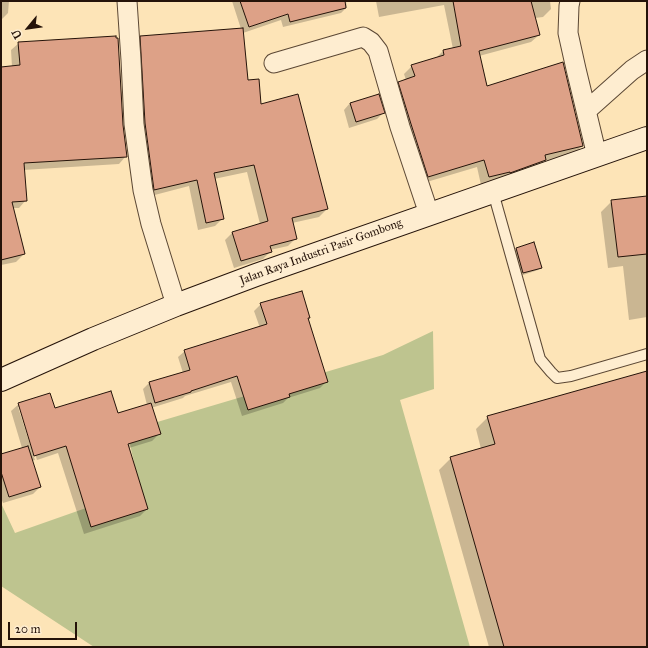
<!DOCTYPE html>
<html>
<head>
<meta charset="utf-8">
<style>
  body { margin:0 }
  #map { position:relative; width:648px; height:648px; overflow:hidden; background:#fde4b7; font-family:"IM FELL Great Primer",serif }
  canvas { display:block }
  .frame { position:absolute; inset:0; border:2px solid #251309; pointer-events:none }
  .north { position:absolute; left:8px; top:8px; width:40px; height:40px; -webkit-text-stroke:3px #feedd0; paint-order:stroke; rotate:241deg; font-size:11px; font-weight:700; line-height:16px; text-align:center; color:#251309 }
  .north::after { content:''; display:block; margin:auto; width:14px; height:18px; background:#251309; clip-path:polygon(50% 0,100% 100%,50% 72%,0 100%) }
  .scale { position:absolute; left:8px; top:622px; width:69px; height:18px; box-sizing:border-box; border:2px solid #251309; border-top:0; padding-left:5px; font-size:12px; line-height:14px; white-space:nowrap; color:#251309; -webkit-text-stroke:3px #feedd0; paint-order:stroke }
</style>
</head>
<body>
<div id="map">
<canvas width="648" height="648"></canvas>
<div class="frame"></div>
<div class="north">U</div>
<div class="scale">20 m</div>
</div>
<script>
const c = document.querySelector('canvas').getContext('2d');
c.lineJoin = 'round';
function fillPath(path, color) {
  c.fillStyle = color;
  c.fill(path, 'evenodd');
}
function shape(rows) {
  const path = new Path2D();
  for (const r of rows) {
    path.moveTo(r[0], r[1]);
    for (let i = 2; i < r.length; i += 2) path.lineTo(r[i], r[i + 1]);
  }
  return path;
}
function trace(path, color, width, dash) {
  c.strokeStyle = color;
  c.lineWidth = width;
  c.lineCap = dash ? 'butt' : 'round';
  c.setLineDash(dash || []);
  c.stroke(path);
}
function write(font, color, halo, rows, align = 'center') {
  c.font = font + ' "IM FELL Great Primer",serif';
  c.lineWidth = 4;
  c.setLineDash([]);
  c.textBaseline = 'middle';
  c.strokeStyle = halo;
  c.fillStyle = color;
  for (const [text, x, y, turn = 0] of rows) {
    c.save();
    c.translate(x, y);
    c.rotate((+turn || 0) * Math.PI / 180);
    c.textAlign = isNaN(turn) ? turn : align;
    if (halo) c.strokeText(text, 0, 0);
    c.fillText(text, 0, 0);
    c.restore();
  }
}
const green = shape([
  [433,331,434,389,400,400,470,647,94,647,1,586,1,503,15,533,140,489,127,431,383,355]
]);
const shadow = shape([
  [1,1,9,1,8,13,2,19,1,19],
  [232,1,346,1,347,7,341,13,283,27,281,20,243,33,247,81,260,105,327,209,319,217,292,223,296,238,288,246,270,250,271,251,263,259,234,268,225,240,232,233,260,224,247,172,214,179,222,219,215,226,198,230,189,186,147,197,133,45,141,37,241,29],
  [376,1,550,1,551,9,543,17,535,18,539,35,531,42,479,56,486,87,582,146,574,154,544,161,537,168,481,185,477,167,420,184,391,90,399,82,406,80,404,74,412,66,435,59,443,51,453,49,444,5,379,17],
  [19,43,122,125,126,156,119,164,23,170,26,200,19,208,12,208,24,254,16,262,1,265,1,68,12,67,11,50],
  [378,95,383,113,377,119,349,128,344,110,350,103],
  [647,197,647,317,629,320,623,266,608,268,601,212,612,201],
  [533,244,541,267,538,270,520,276,513,252,516,249],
  [261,304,309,318,307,319,326,382,320,388,288,398,283,403,242,416,231,382,185,396,183,398,151,408,159,434,152,441,129,448,147,509,140,516,84,534,58,453,37,460,20,407,18,407,35,460,32,461,40,487,33,494,3,503,1,498,1,455,22,448,11,411,19,404,54,409,117,414,147,405,143,389,149,383,183,373,178,357,185,351,260,328,254,311],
  [647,383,647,647,489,647,439,470,451,458,481,449,476,429,488,417]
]);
const building = shape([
  [240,1,345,1,346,8,290,22,288,14,249,27,240,1],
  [453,1,531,1,540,35,479,51,487,86,563,62,583,146,545,155,546,160,510,173,510,172,489,177,484,160,428,177,411,124,398,82,415,76,411,65,444,55,443,50,461,46,453,1],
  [243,28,248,80,259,79,261,104,298,94,328,209,292,218,297,239,270,246,272,252,241,261,232,232,268,221,254,165,214,173,224,219,206,223,197,180,154,190,145,123,140,36,243,28],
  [116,36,116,38,118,38,123,125,127,157,24,163,27,201,12,202,25,254,1,260,1,67,20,65,18,42,116,36],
  [379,94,385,113,356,122,350,103,379,94],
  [647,196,647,254,618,257,611,200,647,196],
  [534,242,542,268,523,273,516,248,534,242],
  [302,291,310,318,308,318,328,382,289,394,290,397,248,410,237,376,191,391,191,392,155,403,149,382,190,370,184,350,267,324,260,303,302,291],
  [647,371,647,647,504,647,450,457,495,444,487,416,647,371],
  [111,391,118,413,151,403,161,434,128,444,148,509,91,527,66,446,34,456,18,403,50,393,55,408,111,391],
  [28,446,41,487,9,497,1,472,1,454,28,446]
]);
const service = shape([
  [493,192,540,359,551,372,557,378,571,376,647,354]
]);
const minor = shape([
  [127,1,131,60,134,124,143,190,151,224,176,305],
  [570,1,569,6,568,33,576,69,597,156],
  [274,63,363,37,371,42,378,51,400,127,429,214],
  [586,111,632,70,647,60]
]);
const secondary = shape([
  [1,380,93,339,176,305,256,275,647,138]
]);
const streetNames = [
  ["Jalan Raya Industri Pasir Gombong",321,252,-20]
];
fillPath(green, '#bec48f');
fillPath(shadow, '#0003');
fillPath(building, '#dda187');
trace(building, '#251309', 1);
trace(service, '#5b4734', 12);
trace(minor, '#5b4734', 21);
trace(secondary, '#251309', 24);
trace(service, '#feedd0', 10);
trace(minor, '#feedd0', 19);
trace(secondary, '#feedd0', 22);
write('12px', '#251309', '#feedd0', streetNames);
</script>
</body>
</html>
